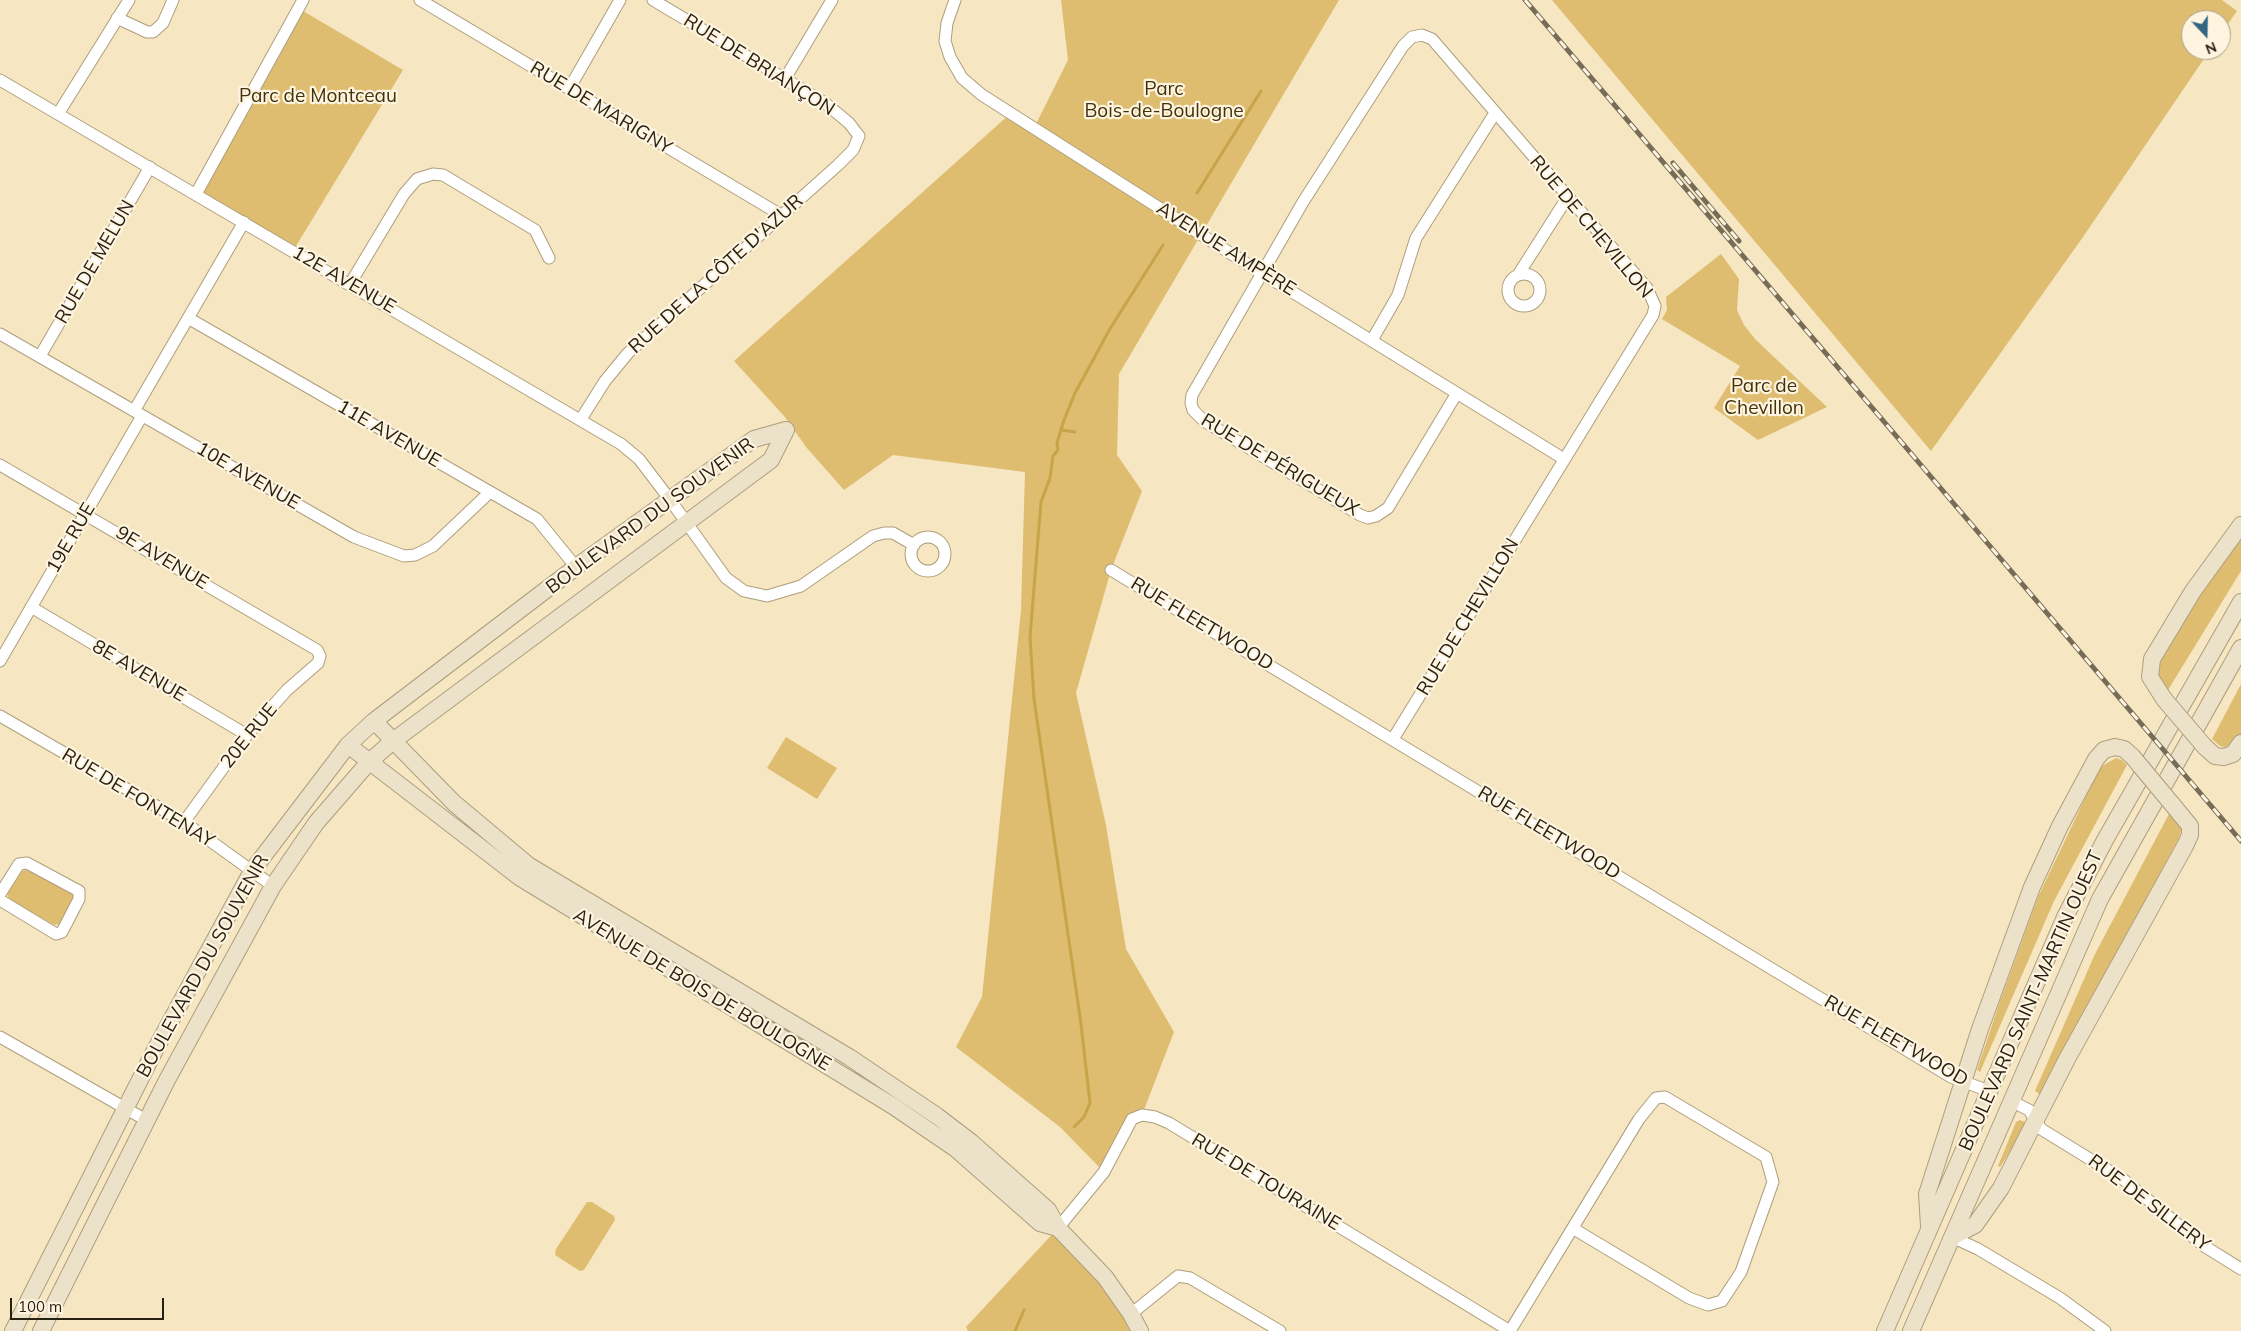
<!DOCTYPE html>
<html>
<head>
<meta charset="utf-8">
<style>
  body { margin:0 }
  #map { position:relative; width:2241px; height:1331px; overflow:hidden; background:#f6e6c2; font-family:Mulish,sans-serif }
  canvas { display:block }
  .north { position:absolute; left:2181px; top:10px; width:50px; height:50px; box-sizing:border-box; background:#fef4df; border:1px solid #a8a08e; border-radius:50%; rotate:159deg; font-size:14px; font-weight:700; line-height:20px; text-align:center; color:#272114 }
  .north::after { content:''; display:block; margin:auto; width:18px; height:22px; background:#346683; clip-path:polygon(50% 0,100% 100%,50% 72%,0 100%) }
  .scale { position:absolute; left:10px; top:1298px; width:154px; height:22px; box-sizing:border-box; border:2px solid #272114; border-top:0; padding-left:6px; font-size:15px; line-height:18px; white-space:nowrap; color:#272114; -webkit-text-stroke:4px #fef4df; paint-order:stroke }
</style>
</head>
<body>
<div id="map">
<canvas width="2241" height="1331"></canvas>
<div class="north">N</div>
<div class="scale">100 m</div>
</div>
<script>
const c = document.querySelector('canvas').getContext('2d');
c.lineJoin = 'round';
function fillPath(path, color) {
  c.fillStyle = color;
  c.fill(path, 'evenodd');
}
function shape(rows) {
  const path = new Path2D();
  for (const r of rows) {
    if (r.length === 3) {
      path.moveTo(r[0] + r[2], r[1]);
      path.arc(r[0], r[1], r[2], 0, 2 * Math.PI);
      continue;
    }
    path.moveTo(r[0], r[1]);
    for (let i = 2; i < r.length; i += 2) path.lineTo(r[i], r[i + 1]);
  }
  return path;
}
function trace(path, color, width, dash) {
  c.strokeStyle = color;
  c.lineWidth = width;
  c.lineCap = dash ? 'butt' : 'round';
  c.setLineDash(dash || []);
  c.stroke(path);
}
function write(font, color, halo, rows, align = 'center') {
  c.font = font + ' Mulish,sans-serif';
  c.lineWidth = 4.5;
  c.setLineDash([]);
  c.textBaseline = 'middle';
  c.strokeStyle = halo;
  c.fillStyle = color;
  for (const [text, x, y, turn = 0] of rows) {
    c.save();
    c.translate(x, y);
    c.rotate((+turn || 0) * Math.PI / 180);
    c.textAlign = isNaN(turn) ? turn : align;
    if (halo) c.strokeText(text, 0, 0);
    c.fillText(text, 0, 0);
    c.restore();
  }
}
const green = shape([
  [1061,0,1339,0,1119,374,1117,455,1142,491,1111,570,1076,693,1106,825,1126,949,1174,1032,1142,1115,1132,1119,1104,1172,1060,1127,956,1047,982,997,1021,610,1025,472,893,455,844,490,806,447,785,417,734,361,1011,113,1035,126,1068,60],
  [1552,0,2222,0,2237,11,2221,34,2221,20,2191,20,2191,50,2210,50,2083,237,1931,451],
  [298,8,403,70,293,251,196,194],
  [1721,254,1739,279,1737,310,1744,325,1756,340,1827,407,1758,440,1714,408,1740,366,1662,319,1667,310,1666,297],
  [2241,535,2241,571,2168,690,2158,678,2160,661,2200,594],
  [2241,684,2241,734,2235,743,2225,747,2220,746,2212,739],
  [786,737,837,768,817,799,767,768],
  [2116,758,2122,760,2127,765,2054,901,1980,1072,1977,1070,1999,1004,2038,897,2100,767],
  [2170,812,2182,828,2178,840,2041,1095,2035,1091,2095,954],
  [28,870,72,894,75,898,60,924,54,925,9,899,7,893,21,871],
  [2020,1120,2025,1122,2025,1128,2000,1167,1998,1166,2016,1122],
  [587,1202,592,1202,614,1216,615,1220,584,1270,580,1271,555,1255,556,1249],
  [1058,1228,1140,1331,968,1331,966,1327]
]);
const stream = shape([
  [1197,193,1261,91],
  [1062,430,1075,432],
  [1074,1127,1084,1117,1090,1103,1081,1024,1034,699,1030,637,1041,502,1050,478,1053,456,1058,450,1057,443,1064,420,1075,393,1111,327,1163,245],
  [1015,1331,1024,1310]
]);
const street = shape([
  [420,0,781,215],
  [955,0,947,23,945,41,950,57,962,78,982,95,1263,274,1564,459],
  [117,18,147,32,153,32,163,23,173,0],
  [786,77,832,0],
  [0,80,621,444,639,459,671,501,726,578,744,591,767,596,801,586,873,536,884,533,893,533,914,545],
  [569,89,620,0],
  [58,114,129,0],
  [196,194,303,0],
  [1524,290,16],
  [1518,275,1567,198],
  [350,284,404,194,417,179,433,174,443,175,535,230,549,258],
  [188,318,537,519,576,567],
  [0,334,354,537,404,556,415,555,433,546,490,492],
  [1372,340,1398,295,1416,238,1495,113],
  [40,356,150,167],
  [134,411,244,222],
  [581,419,605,381,628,353,838,165,853,150,859,136,849,123,825,103,653,0],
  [0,465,317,650,320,656,318,663,287,690,247,735,184,822],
  [928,554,17],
  [1111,570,1951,1077,1989,1091],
  [31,607,247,735],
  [0,661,142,416],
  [0,716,184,822,273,886],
  [1393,739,1653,315,1655,306,1647,288,1432,39,1422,35,1412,37,1403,46,1303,202,1192,395,1191,403,1193,410,1204,421,1360,515,1368,518,1376,516,1388,508,1457,393],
  [0,894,19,864,27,863,79,891,79,899,62,932,56,934,0,900],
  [0,1037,146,1120],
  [2011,1101,2029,1110,2041,1129,2124,1180,2204,1246,2241,1269],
  [1058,1228,1104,1172,1132,1119,1142,1115,1155,1117,1169,1123,1510,1331],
  [1952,1237,1978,1249,2060,1298,2105,1331],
  [1131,1314,1178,1276,1190,1278,1280,1331],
  [1510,1331,1639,1119,1656,1098,1665,1097,1766,1157,1773,1182,1741,1272,1722,1301,1708,1305,1689,1298,1574,1229]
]);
const secondary = shape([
  [2164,699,2150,677,2152,659,2193,591,2241,525],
  [374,721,454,803,528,865,849,1057,937,1116,971,1142,1048,1210,1058,1228,1105,1277,1131,1314,1140,1331],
  [348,745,519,877,893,1106,956,1149,1040,1223,1058,1228],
  [2205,747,2215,756,2224,757,2233,754,2241,743],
  [1929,1226,1927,1194,1980,1029,2032,887,2060,826,2096,759,2104,750,2115,747,2124,749,2132,756],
  [1952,1237,1975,1225,2001,1188,2067,1059,2185,846,2190,835,2190,826,2172,804],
  [13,1331,155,1050,252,871,348,745,374,721,576,567,754,439,786,430],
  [41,1331,167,1080,273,886,316,823,369,762,393,741,771,460,786,430],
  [1885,1331,2065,917,2105,840,2241,602],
  [1911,1331,2100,899,2241,648]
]);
const rail = shape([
  [1525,0,2241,841],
  [1673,163,1739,241]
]);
const secondaryBridge = shape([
  [2164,699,2205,747],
  [2132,756,2172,804]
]);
const streetNames = [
  ["RUE DE BRIANÇON",759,65,32],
  ["RUE DE MARIGNY",601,108,31],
  ["RUE DE CHEVILLON",1591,227,50],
  ["AVENUE AMPÈRE",1226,249,32],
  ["RUE DE MELUN",95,262,-60],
  ["RUE DE LA CÔTE D'AZUR",716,274,-42],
  ["12E AVENUE",344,280,30],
  ["11E AVENUE",389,434,30],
  ["RUE DE PÉRIGUEUX",1280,465,31],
  ["10E AVENUE",248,476,30],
  ["BOULEVARD DU SOUVENIR",650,516,-36],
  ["19E RUE",71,538,-60],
  ["9E AVENUE",162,558,31],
  ["RUE DE CHEVILLON",1468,617,-59],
  ["RUE FLEETWOOD",1202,624,31],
  ["8E AVENUE",139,671,30],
  ["20E RUE",249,736,-51],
  ["RUE DE FONTENAY",138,798,31],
  ["RUE FLEETWOOD",1549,833,31],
  ["BOULEVARD DU SOUVENIR",203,966,-61],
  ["AVENUE DE BOIS DE BOULOGNE",702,990,31],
  ["BOULEVARD SAINT-MARTIN OUEST",2031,1001,-66],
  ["RUE FLEETWOOD",1896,1041,30],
  ["RUE DE TOURAINE",1266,1182,31],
  ["RUE DE SILLERY",2149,1203,37]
];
const parkNames = [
  ["Parc",1164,89],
  ["Bois-de-Boulogne",1164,111],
  ["Parc de Montceau",318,96],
  ["Parc de",1764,386],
  ["Chevillon",1764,408]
];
fillPath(green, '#debd71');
trace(stream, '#c9a348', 3);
trace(street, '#ad9e7c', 13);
trace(secondary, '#ad9e7c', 18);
trace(street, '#fff', 11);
trace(secondary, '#ece2ca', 16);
trace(rail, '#776d57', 5);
trace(rail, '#fef4df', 3, [9]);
trace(secondaryBridge, '#ad9e7c', 18, []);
trace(secondaryBridge, '#ece2ca', 16);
write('19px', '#272114', '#fef4df', streetNames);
write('19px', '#42330b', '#fef4df', parkNames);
</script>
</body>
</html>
